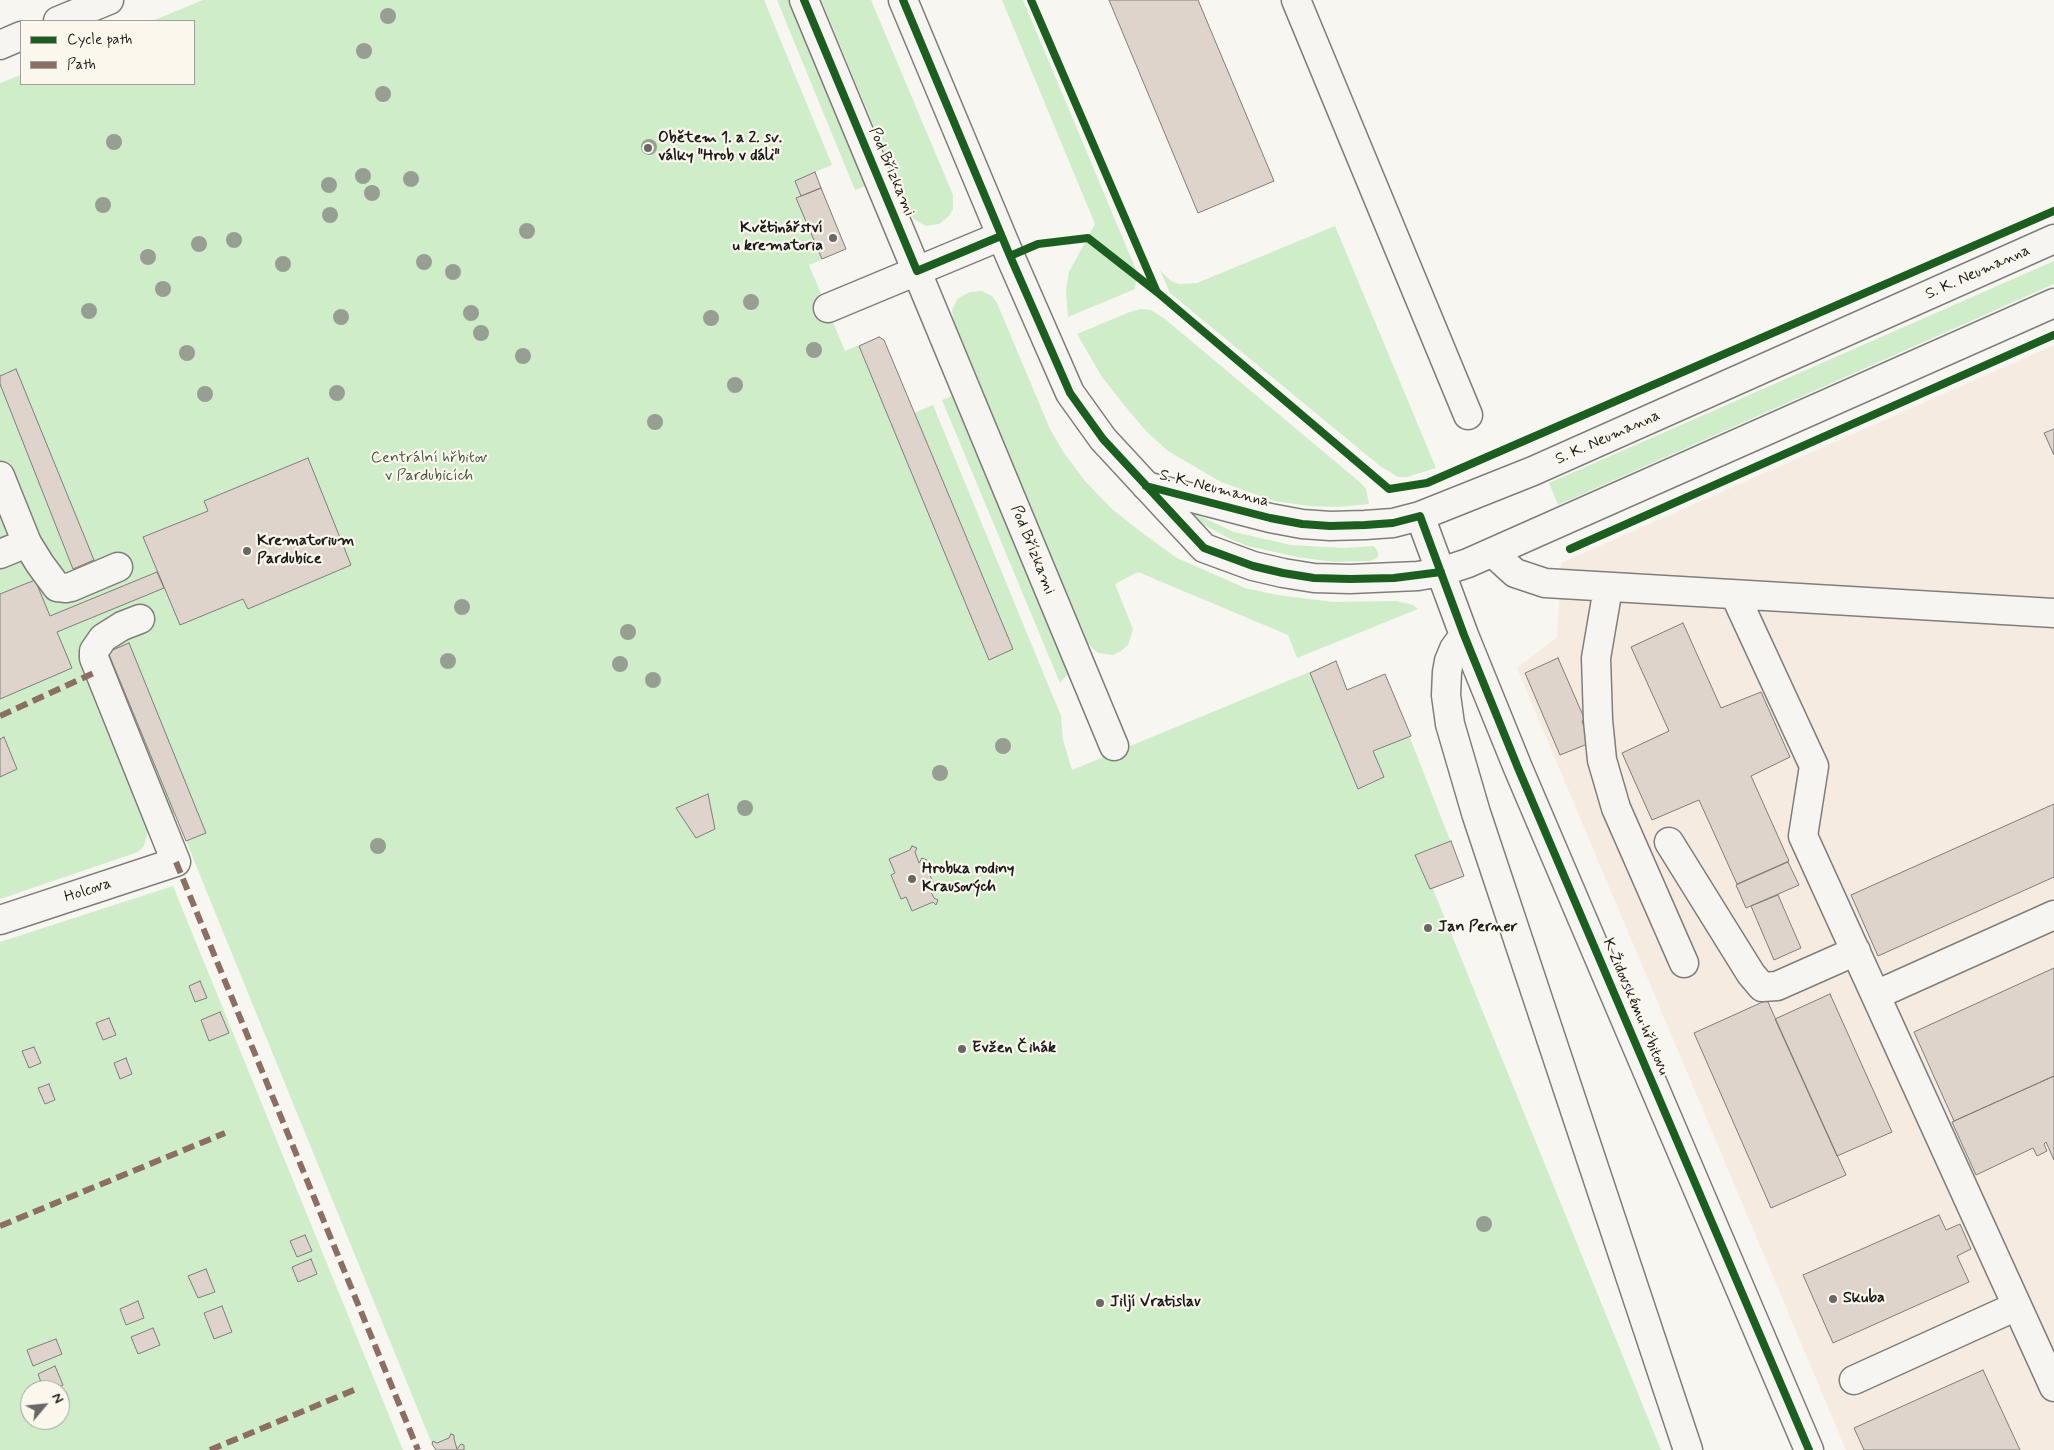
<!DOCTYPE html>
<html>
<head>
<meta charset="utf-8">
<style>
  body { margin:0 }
  #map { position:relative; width:2054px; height:1450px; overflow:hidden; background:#f8f6f0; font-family:Mynerve,sans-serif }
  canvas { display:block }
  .legend { position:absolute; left:20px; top:20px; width:175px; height:65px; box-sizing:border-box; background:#fbf7ec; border:1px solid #a29f99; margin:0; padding:6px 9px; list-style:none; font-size:15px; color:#1c1c1c }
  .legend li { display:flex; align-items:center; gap:10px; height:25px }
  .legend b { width:25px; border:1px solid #a29f99 }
  .north { position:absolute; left:20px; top:1380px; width:50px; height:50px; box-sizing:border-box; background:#fbf7ec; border:1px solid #a29f99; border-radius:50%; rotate:62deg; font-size:14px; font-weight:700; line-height:20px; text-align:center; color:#1c1c1c }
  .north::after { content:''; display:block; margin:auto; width:18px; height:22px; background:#696866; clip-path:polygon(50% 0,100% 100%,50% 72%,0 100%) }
</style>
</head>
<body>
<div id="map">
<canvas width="2054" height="1450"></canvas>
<ul class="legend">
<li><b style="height:6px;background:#1b5e20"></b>Cycle path</li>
<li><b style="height:6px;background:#8d6e63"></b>Path</li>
</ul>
<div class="north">N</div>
</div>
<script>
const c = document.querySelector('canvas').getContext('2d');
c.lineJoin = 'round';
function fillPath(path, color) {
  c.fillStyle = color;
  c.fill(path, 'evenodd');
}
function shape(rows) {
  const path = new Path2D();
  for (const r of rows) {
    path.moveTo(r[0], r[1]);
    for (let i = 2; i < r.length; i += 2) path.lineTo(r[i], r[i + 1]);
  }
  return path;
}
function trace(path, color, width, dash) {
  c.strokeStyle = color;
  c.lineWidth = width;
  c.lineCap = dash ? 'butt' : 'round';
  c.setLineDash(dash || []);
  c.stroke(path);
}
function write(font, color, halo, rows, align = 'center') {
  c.font = font + ' Mynerve,sans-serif';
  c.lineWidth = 4.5;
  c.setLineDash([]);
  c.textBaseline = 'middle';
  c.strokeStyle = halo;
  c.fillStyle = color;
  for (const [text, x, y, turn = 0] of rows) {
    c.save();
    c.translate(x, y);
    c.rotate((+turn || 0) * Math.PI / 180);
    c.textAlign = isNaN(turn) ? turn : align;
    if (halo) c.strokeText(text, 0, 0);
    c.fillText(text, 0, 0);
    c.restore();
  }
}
const built = shape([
  [2054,345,2054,1450,1846,1450,1517,668,1557,637,1561,563]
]);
const green = shape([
  [203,0,764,0,832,165,815,172,846,249,809,265,845,351,879,337,884,340,914,413,933,405,1061,716,1063,740,1072,770,1336,661,1347,690,1385,674,1464,876,1433,889,1661,1450,436,1450,432,1444,175,814,148,823,147,835,144,846,138,852,0,899,0,83,21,75,21,84,194,84,194,21,152,21],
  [777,0,789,0,866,186,855,190],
  [821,0,871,0,953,195,953,209,949,216,939,224,926,226,914,219,911,215],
  [1002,0,1023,0,1137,272,1135,289,1068,317,1066,290,1069,272,1095,224],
  [1335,226,1436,468,1407,477,1398,477,1380,466,1170,293,1160,270,1171,281,1179,284,1197,283],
  [2054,261,2054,284,1558,505,1549,483],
  [982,291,992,296,997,303,1050,429,1064,453,1085,481,1112,509,1141,532,1177,558,1245,588,1277,595,1333,602,1396,601,1413,605,1418,609,1297,658,1288,635,1138,572,1115,584,1131,624,1133,630,1128,645,1121,651,1113,655,1098,653,1092,648,1086,641,954,324,952,310,957,299,970,292],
  [1140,309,1151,310,1165,319,1362,484,1366,489,1369,504,1339,507,1310,506,1274,501,1221,482,1168,451,1146,431,1124,405,1102,377,1077,334,1130,312],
  [952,396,1068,674,1060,683,942,400],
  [1152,489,1189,511,1234,532,1291,545,1343,548,1374,546,1378,552,1378,557,1370,561,1334,562,1297,557,1248,546,1230,539,1193,519],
  [173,886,403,1450,0,1450,0,942],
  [30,1390,60,1390,60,1420,30,1420]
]);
const building = shape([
  [1109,0,1198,0,1274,181,1198,213,1109,0],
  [815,172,821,188,801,196,795,181,815,172],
  [821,188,846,249,822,259,796,198,821,188],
  [879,337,884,340,1013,649,989,660,859,346,879,337],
  [16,369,94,560,73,569,0,384,0,376,16,369],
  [2054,429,2054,455,2044,433,2054,429],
  [308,458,351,565,248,609,243,599,180,625,143,537,208,511,204,501,308,458],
  [157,572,164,588,57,632,72,668,0,699,0,594,35,580,50,616,157,572],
  [1683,623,1721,708,1761,692,1790,757,1751,776,1789,861,1737,884,1699,800,1652,820,1622,753,1669,731,1631,647,1683,623],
  [129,643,206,833,186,841,108,652,129,643],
  [1558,658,1585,720,1582,721,1590,743,1560,755,1525,673,1558,658],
  [1336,661,1347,690,1385,674,1411,736,1373,751,1384,777,1358,789,1310,673,1336,661],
  [4,737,17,769,0,777,0,739,4,737],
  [708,794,715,829,696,838,676,808,708,794],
  [2054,804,2054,877,1878,956,1851,895,2054,804],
  [1451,841,1464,876,1430,889,1415,855,1451,841],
  [912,846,917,848,915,852,919,863,922,858,927,860,925,864,933,882,937,885,935,889,929,888,934,898,938,900,936,905,933,902,912,911,906,897,901,899,891,875,895,873,889,859,910,850,912,846],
  [1788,862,1799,885,1746,908,1736,885,1788,862],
  [1778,895,1801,948,1774,960,1751,906,1778,895],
  [2054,968,2054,1076,1954,1121,1914,1032,2054,968],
  [200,981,207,998,195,1002,189,986,200,981],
  [1830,994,1892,1132,1837,1156,1775,1019,1830,994],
  [1767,1000,1846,1175,1771,1208,1694,1033,1767,1000],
  [220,1012,229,1033,209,1041,201,1020,220,1012],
  [109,1018,116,1035,103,1040,96,1023,109,1018],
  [34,1047,41,1063,29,1068,22,1051,34,1047],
  [126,1058,132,1074,120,1079,114,1063,126,1058],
  [2054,1076,2054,1160,2046,1142,2044,1144,2047,1151,2037,1156,2033,1148,1976,1175,1952,1122,2054,1076],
  [49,1084,55,1100,45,1104,38,1088,49,1084],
  [1939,1215,1946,1230,1960,1224,1971,1249,1957,1256,1969,1282,1833,1343,1803,1275,1939,1215],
  [305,1235,312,1251,297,1257,290,1241,305,1235],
  [311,1259,317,1274,298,1282,292,1267,311,1259],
  [206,1269,215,1292,198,1298,188,1276,206,1269],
  [138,1301,144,1318,126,1325,120,1309,138,1301],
  [222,1306,232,1332,214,1339,204,1313,222,1306],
  [153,1328,160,1345,138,1354,131,1337,153,1328],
  [56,1339,62,1354,33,1366,27,1350,56,1339],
  [55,1366,63,1385,52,1390,44,1390,38,1374,55,1366],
  [1983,1370,2020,1450,1864,1450,1854,1428,1983,1370],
  [451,1434,454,1435,454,1439,457,1449,461,1444,464,1445,464,1450,436,1450,432,1444,433,1441,437,1443,449,1438,451,1434]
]);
const minor = shape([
  [804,0,1114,746],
  [903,0,1010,256,1070,393,1103,439,1204,548,1253,566,1283,573,1314,578,1350,579,1418,576,1441,572,1468,563,2054,303],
  [1296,0,1468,415],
  [58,21,109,0],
  [0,45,21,36],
  [828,308,1001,236],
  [0,476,27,543,40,564,57,587,66,588,71,587,118,567],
  [1146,486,1270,518,1302,524,1330,526,1365,525,1393,523,1420,516,1533,471,2054,239],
  [1420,516,1464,635,1518,768,1809,1450],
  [1493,553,1515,573,1545,583,2054,613],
  [0,554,27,543],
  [1608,588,1596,658,1598,720,1602,760,1616,808,1684,963],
  [1735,595,1814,766,1803,836,2054,1387],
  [1464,635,1454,649,1449,661,1447,672,1446,695,1450,724,1476,813,1688,1450],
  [1669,842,1751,974,1762,987,1777,986,1856,951],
  [0,920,176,862,94,658,94,651,103,638,122,626,140,619],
  [1876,995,2054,915],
  [1854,1380,2017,1306]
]);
const quiet = shape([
  [0,716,98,671],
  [176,862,418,1450],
  [0,1226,225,1133],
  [210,1450,354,1390]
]);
const cycleway = shape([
  [804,0,917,271,1001,236],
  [903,0,1010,256,1070,393,1103,439,1204,548,1253,566,1283,573,1314,578,1350,579,1394,578,1441,572],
  [1031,0,1156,290],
  [1010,256,1038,244,1088,238,1157,292,1389,489,1427,483,2054,211],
  [1146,486,1270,518,1302,524,1330,526,1365,525,1393,523,1420,516,1464,635,1518,768,1809,1450],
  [1570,549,2054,335]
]);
const trees = [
  [388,16],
  [364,51],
  [383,94],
  [114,142],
  [649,147],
  [363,176],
  [411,179],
  [329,185],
  [372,193],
  [103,205],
  [330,215],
  [527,231],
  [234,240],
  [199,244],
  [148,257],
  [424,262],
  [283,264],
  [453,272],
  [163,289],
  [751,302],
  [89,311],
  [471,313],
  [341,317],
  [711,318],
  [481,333],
  [814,350],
  [187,353],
  [523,356],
  [735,385],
  [337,393],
  [205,394],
  [655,422],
  [462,607],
  [628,632],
  [448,661],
  [620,664],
  [653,680],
  [1003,746],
  [940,773],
  [745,808],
  [378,846],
  [1484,1224]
];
const markers = [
  [648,148,5,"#696866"],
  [833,238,5,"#696866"],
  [247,551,5,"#696866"],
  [912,879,5,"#696866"],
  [1428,928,5,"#696866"],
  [962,1049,5,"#696866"],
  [1833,1299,5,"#696866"],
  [1100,1303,5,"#696866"]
];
const poiNames = [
  ["Obětem 1. a 2. sv.",658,139],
  ["války \"Hrob v dáli\"",658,157],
  ["Květinářství",823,229,"right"],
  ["u krematoria",823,247,"right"],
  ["Krematorium",257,542],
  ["Pardubice",257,560],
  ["Hrobka rodiny",922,870],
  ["Krausových",922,888],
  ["Jan Perner",1438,928],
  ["Evžen Čihák",972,1049],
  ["Skuba",1843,1299],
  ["Jiljí Vratislav",1110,1303]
];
const streetNames = [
  ["Pod Břízkami",891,172,67],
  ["S. K. Neumanna",1978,273,-24],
  ["S. K. Neumanna",1608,438,-24],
  ["S. K. Neumanna",1214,489,14],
  ["Pod Břízkami",1032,550,68],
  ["Holcova",88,891,-18],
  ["K Židovskému hřbitovu",1635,1007,67]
];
const parkNames = [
  ["Centrální hřbitov",429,459],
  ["v Pardubicích",429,477]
];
fillPath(built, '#f6ebe0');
fillPath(green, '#cfedc9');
fillPath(building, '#dfd4cc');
trace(building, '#7f7e7b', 1);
trace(minor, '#7f7e7b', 31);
trace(minor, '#f6f5f1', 28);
trace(quiet, '#8d6e63', 6, [12, 6]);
trace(cycleway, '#1b5e20', 8);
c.fillStyle = '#979f92';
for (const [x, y] of trees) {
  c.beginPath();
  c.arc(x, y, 8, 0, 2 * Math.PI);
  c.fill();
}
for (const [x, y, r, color] of markers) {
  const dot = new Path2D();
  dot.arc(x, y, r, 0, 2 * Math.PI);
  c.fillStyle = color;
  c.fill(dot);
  trace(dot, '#fbf7ec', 2);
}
write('bold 16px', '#1c1c1c', '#fbf7ec', poiNames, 'left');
write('16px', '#1c1c1c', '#fbf7ec', streetNames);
write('16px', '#485846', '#fbf7ec', parkNames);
</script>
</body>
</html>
